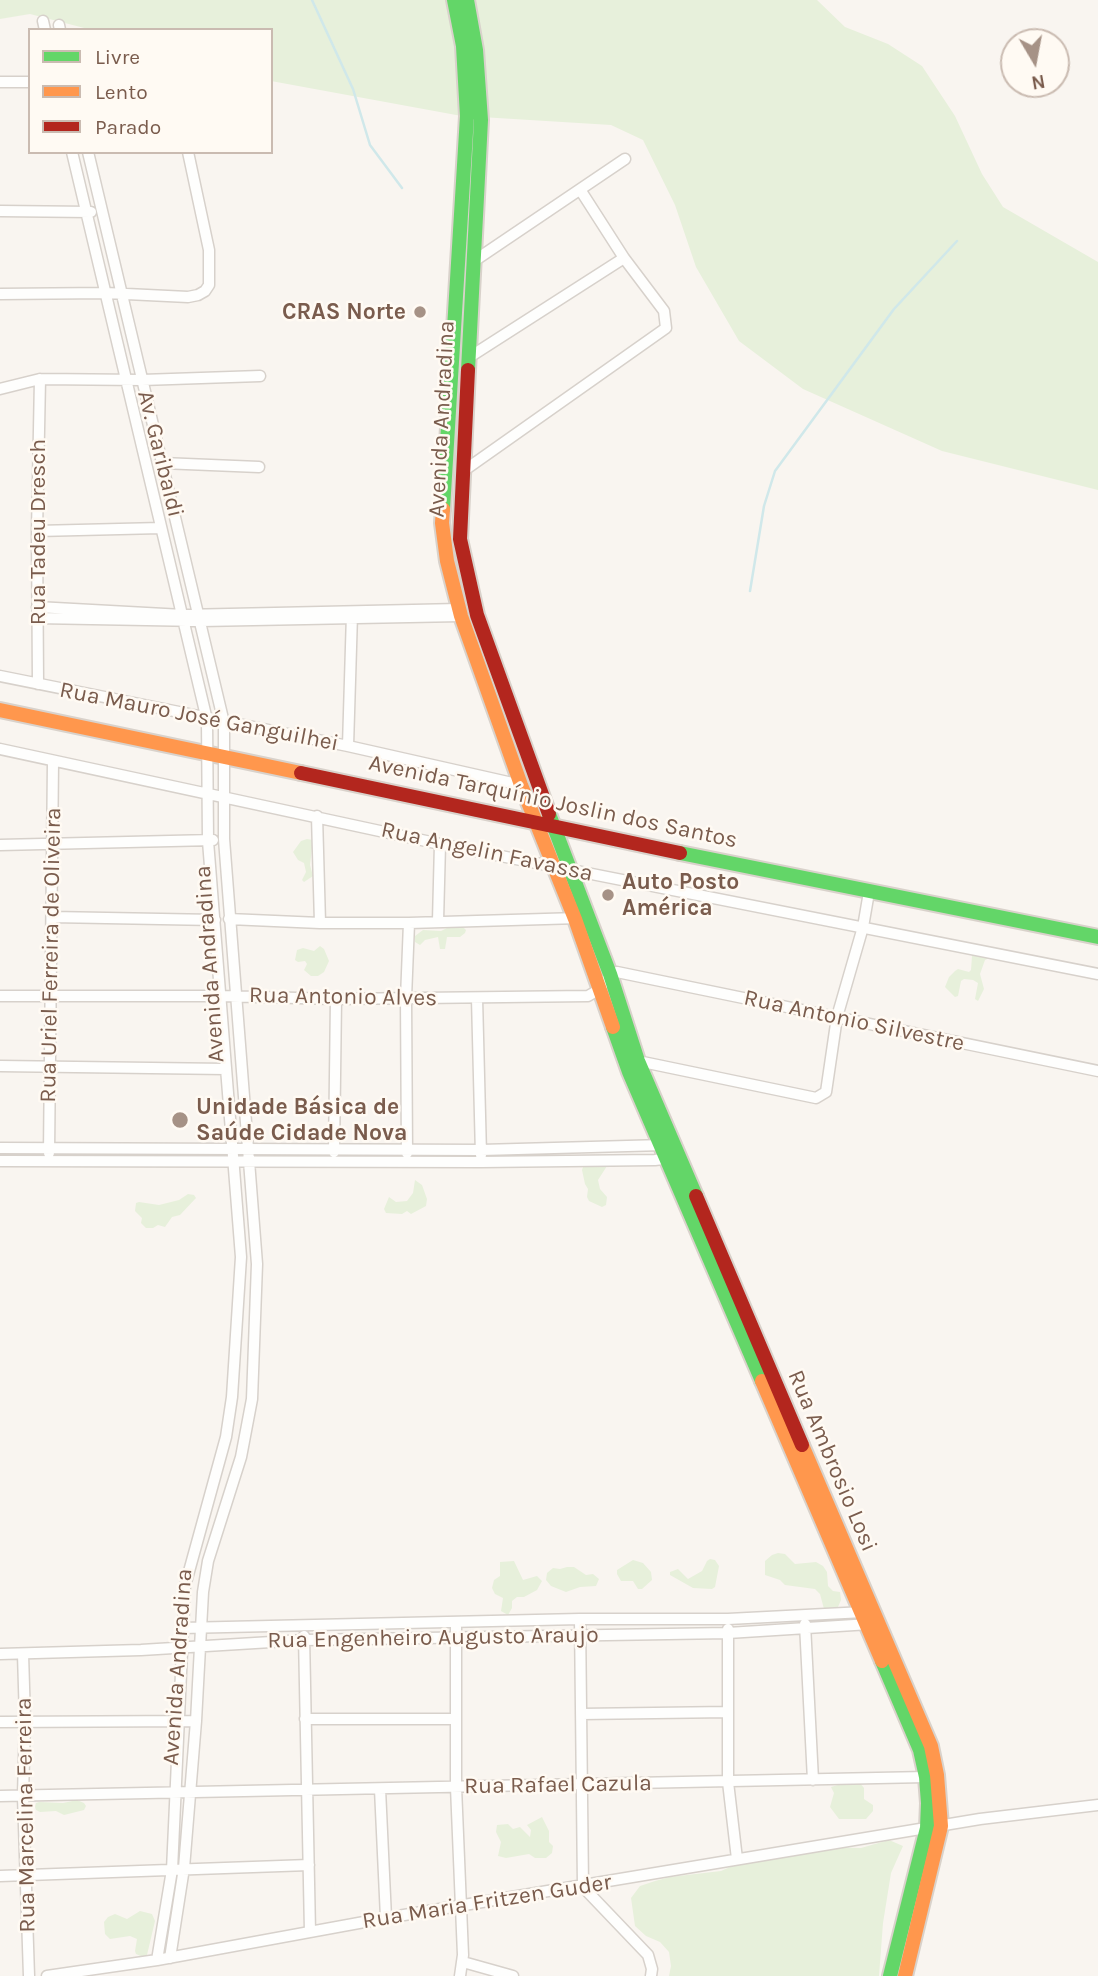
<!DOCTYPE html>
<html>
<head>
<meta charset="utf-8">
<style>
  body { margin:0 }
  #map { position:relative; width:1098px; height:1976px; overflow:hidden; background:#f9f5f0; font-family:Karla,sans-serif }
  canvas { display:block }
  .legend { position:absolute; left:28px; top:28px; width:245px; height:126px; box-sizing:border-box; background:#fffaf3; border:2px solid #cabbb1; margin:0; padding:9px 12px; list-style:none; font-size:21px; color:#7a5c4d }
  .legend li { display:flex; align-items:center; gap:14px; height:35px }
  .legend b { width:35px; border:2px solid #cabbb1 }
  .north { position:absolute; left:1000px; top:28px; width:70px; height:70px; box-sizing:border-box; background:#fffaf3; border:2px solid #cabbb1; border-radius:50%; rotate:170deg; font-size:19px; font-weight:700; line-height:28px; text-align:center; color:#7a5c4d }
  .north::after { content:''; display:block; margin:auto; width:24px; height:32px; background:#a69286; clip-path:polygon(50% 0,100% 100%,50% 72%,0 100%) }
</style>
</head>
<body>
<div id="map">
<canvas width="1098" height="1976"></canvas>
<ul class="legend">
<li><b style="height:9px;background:#63d668"></b>Livre</li>
<li><b style="height:9px;background:#ff974d"></b>Lento</li>
<li><b style="height:9px;background:#b3261e"></b>Parado</li>
</ul>
<div class="north">N</div>
</div>
<script>
const c = document.querySelector('canvas').getContext('2d');
c.lineJoin = 'round';
function fillPath(path, color) {
  c.fillStyle = color;
  c.fill(path, 'evenodd');
}
function shape(rows) {
  const path = new Path2D();
  for (const r of rows) {
    path.moveTo(r[0], r[1]);
    for (let i = 2; i < r.length; i += 2) path.lineTo(r[i], r[i + 1]);
  }
  return path;
}
function trace(path, color, width, dash) {
  c.strokeStyle = color;
  c.lineWidth = width;
  c.lineCap = dash ? 'butt' : 'round';
  c.setLineDash(dash || []);
  c.stroke(path);
}
function write(font, color, halo, rows, align = 'center') {
  c.font = font + ' Karla,sans-serif';
  c.lineWidth = 5;
  c.setLineDash([]);
  c.textBaseline = 'middle';
  c.strokeStyle = halo;
  c.fillStyle = color;
  for (const [text, x, y, turn = 0] of rows) {
    c.save();
    c.translate(x, y);
    c.rotate((+turn || 0) * Math.PI / 180);
    c.textAlign = isNaN(turn) ? turn : align;
    if (halo) c.strokeText(text, 0, 0);
    c.fillText(text, 0, 0);
    c.restore();
  }
}
const green = shape([
  [0,0,454,0,467,117,271,81,271,30,92,30,30,14,0,19],
  [467,0,817,0,845,27,888,44,922,66,955,116,982,174,1003,207,1098,262,1098,490,942,451,803,389,739,341,696,267,675,205,643,140,611,125,481,117],
  [307,839,313,840,310,865,313,876,304,882,302,880,306,872,304,863,298,860,293,852,301,841],
  [453,925,463,927,466,930,465,933,460,937,447,937,445,949,440,949,438,937,425,940,420,945,415,942,415,936,423,930,441,931],
  [320,946,324,949,329,961,324,972,318,976,311,976,304,970,307,964,305,961,298,962,295,960,297,950,303,948,314,951],
  [967,947,991,957,985,960,980,974,984,989,978,1001,975,999,978,983,973,980,964,979,961,981,958,996,955,997,945,987,949,977,955,971,958,969,969,972,971,970,972,956],
  [605,1161,607,1166,598,1180,600,1189,607,1197,606,1205,602,1207,589,1201,587,1197,588,1189,585,1184,582,1170,583,1167],
  [415,1180,422,1185,427,1199,426,1206,411,1214,407,1211,402,1214,386,1213,384,1209,389,1197,396,1202,407,1201,413,1193],
  [188,1194,194,1195,196,1198,180,1215,172,1217,165,1227,158,1225,153,1228,146,1228,141,1223,142,1218,135,1211,136,1203,139,1202,159,1205,179,1200],
  [778,1553,785,1554,795,1564,816,1562,823,1566,827,1572,828,1586,833,1591,840,1592,841,1600,838,1607,831,1612,824,1609,820,1594,815,1589,785,1585,780,1580,765,1575,765,1561,772,1555],
  [710,1559,715,1560,719,1566,715,1587,712,1589,693,1588,670,1575,670,1572,678,1569,688,1579,702,1571,707,1561],
  [633,1560,643,1563,651,1572,652,1580,642,1589,638,1589,633,1581,621,1581,617,1574,617,1570],
  [514,1561,523,1580,537,1576,542,1581,537,1590,524,1597,517,1597,512,1601,512,1608,508,1615,501,1611,503,1598,495,1594,492,1588,494,1580,500,1576,500,1562],
  [567,1567,574,1567,586,1575,593,1574,599,1579,596,1586,580,1587,566,1592,551,1586,546,1580,547,1573,553,1568,560,1569],
  [860,1783,864,1788,864,1799,873,1805,873,1811,866,1819,839,1819,830,1807,834,1793,831,1787,841,1784],
  [77,1800,84,1803,86,1806,84,1810,64,1815,56,1811,40,1812,36,1810,35,1807,36,1803,39,1802,63,1803],
  [542,1817,549,1831,549,1842,553,1846,552,1853,546,1858,535,1858,529,1854,506,1858,498,1856,501,1842,496,1832,497,1825,508,1824,513,1829,520,1827,530,1837,531,1830,527,1825],
  [889,1840,903,1846,891,1873,883,1923,879,1976,669,1976,671,1966,669,1952,660,1942,646,1936,635,1926,631,1898,640,1886,655,1881,670,1877,721,1871,737,1864,813,1847,861,1848],
  [140,1911,152,1914,155,1921,147,1955,143,1957,136,1954,135,1951,137,1939,130,1936,110,1939,105,1934,104,1922,108,1917,115,1914,127,1919]
]);
const stream = shape([
  [312,0,353,89,370,145,402,188],
  [750,591,764,506,775,471,894,309,957,241]
]);
const street = shape([
  [43,21,45,30],
  [59,25,60,30],
  [0,82,30,82],
  [72,152,207,720,208,841,241,1257,232,1397,226,1437,185,1586,172,1870,157,1960],
  [88,152,224,723,224,839,257,1264,252,1399,241,1457,208,1561,203,1592,196,1721,184,1868,170,1958],
  [0,211,91,212],
  [474,261,625,159],
  [0,294,106,293,188,297,198,295,205,291,209,285,209,250,188,152],
  [468,358,624,258],
  [0,389,40,379,142,380,260,376],
  [162,463,259,467],
  [462,472,666,328,664,311,624,258,581,191],
  [37,531,161,528],
  [37,607,183,615,459,609],
  [37,618,201,621,461,616],
  [0,676,348,746,521,785],
  [38,684,37,531,40,379],
  [348,746,352,614],
  [0,749,440,844,1098,974],
  [317,816,320,923],
  [0,845,213,840],
  [52,917,215,920],
  [229,919,320,923,409,923,579,918],
  [438,921,440,844],
  [0,996,221,996,336,999,588,996,600,989,610,974,617,972,1098,1071],
  [477,998,481,1155],
  [638,1061,816,1098,826,1092,837,1017,863,927,869,892],
  [0,1066,226,1069],
  [0,1148,481,1150,664,1145],
  [334,1152,336,999],
  [49,1153,53,761],
  [407,1153,406,998,409,923],
  [0,1161,481,1162,655,1160,671,1158],
  [580,1619,583,1887,648,1955,652,1969,651,1976],
  [456,1622,456,1787,463,1955,460,1976],
  [805,1624,813,1780],
  [182,1628,580,1619,728,1619,864,1612],
  [728,1629,728,1782,737,1859],
  [304,1636,310,1932],
  [0,1654,141,1650,304,1640,728,1633,870,1624],
  [23,1654,25,1720,23,1796,29,1976],
  [581,1714,728,1712],
  [305,1719,455,1719],
  [0,1722,196,1721],
  [380,1789,386,1918],
  [0,1796,926,1777],
  [0,1876,309,1865],
  [463,1962,513,1976],
  [47,1976,157,1960,386,1918,980,1819,1098,1805]
]);
const fast = shape([
  [467,0,476,50,481,120,468,370],
  [443,509,467,116,463,46,454,0],
  [549,814,610,974,638,1061,696,1196],
  [680,853,1098,937],
  [613,1027,629,1072,762,1381],
  [882,1661,920,1750,926,1777,928,1803,927,1828,890,1976]
]);
const slow = shape([
  [443,509,442,523,447,561,461,616,521,785,575,919,613,1027],
  [0,710,301,773],
  [762,1381,882,1661],
  [802,1445,931,1746,937,1775,941,1826,905,1976]
]);
const jam = shape([
  [468,370,460,539,477,615,549,814],
  [301,773,680,853],
  [696,1196,802,1445]
]);
const markers = [
  [420,312,7,"#a69286"],
  [608,895,7,"#a69286"],
  [180,1120,9,"#a69286"]
];
const poiNames = [
  ["CRAS Norte",406,312,"right"],
  ["Auto Posto",622,882],
  ["América",622,908],
  ["Unidade Básica de",196,1107],
  ["Saúde Cidade Nova",196,1133]
];
const streetNames = [
  ["Avenida Andradina",442,419,-87],
  ["Av. Garibaldi",160,454,76],
  ["Rua Tadeu Dresch",38,532,-90],
  ["Rua Mauro José Ganguilhei",199,717,11],
  ["Avenida Tarquínio Joslin dos Santos",553,802,12],
  ["Rua Angelin Favassa",487,852,12],
  ["Rua Uriel Ferreira de Oliveira",51,955,-89],
  ["Avenida Andradina",210,964,-94],
  ["Rua Antonio Alves",343,997,1],
  ["Rua Antonio Silvestre",854,1021,12],
  ["Rua Ambrosio Losi",832,1461,67],
  ["Rua Engenheiro Augusto Araujo",433,1638,-1],
  ["Avenida Andradina",178,1667,-86],
  ["Rua Rafael Cazula",558,1785,-1],
  ["Rua Marcelina Ferreira",26,1815,-91],
  ["Rua Maria Fritzen Guder",487,1902,-9]
];
fillPath(green, '#e7f0db');
trace(stream, '#d0e8ea', 2.5);
trace(street, '#d7d1cb', 13);
trace(fast, '#d9d2cb', 18);
trace(slow, '#d9d2cb', 18);
trace(jam, '#d9d2cb', 18);
trace(street, '#fefefd', 10);
trace(fast, '#63d668', 14);
trace(slow, '#ff974d', 14);
trace(jam, '#b3261e', 14);
for (const [x, y, r, color] of markers) {
  const dot = new Path2D();
  dot.arc(x, y, r, 0, 2 * Math.PI);
  c.fillStyle = color;
  c.fill(dot);
  trace(dot, '#fffaf3', 2.5);
}
write('bold 23px', '#7a5c4d', '#fffaf3', poiNames, 'left');
write('23px', '#7a5c4d', '#fffaf3', streetNames);
</script>
</body>
</html>
